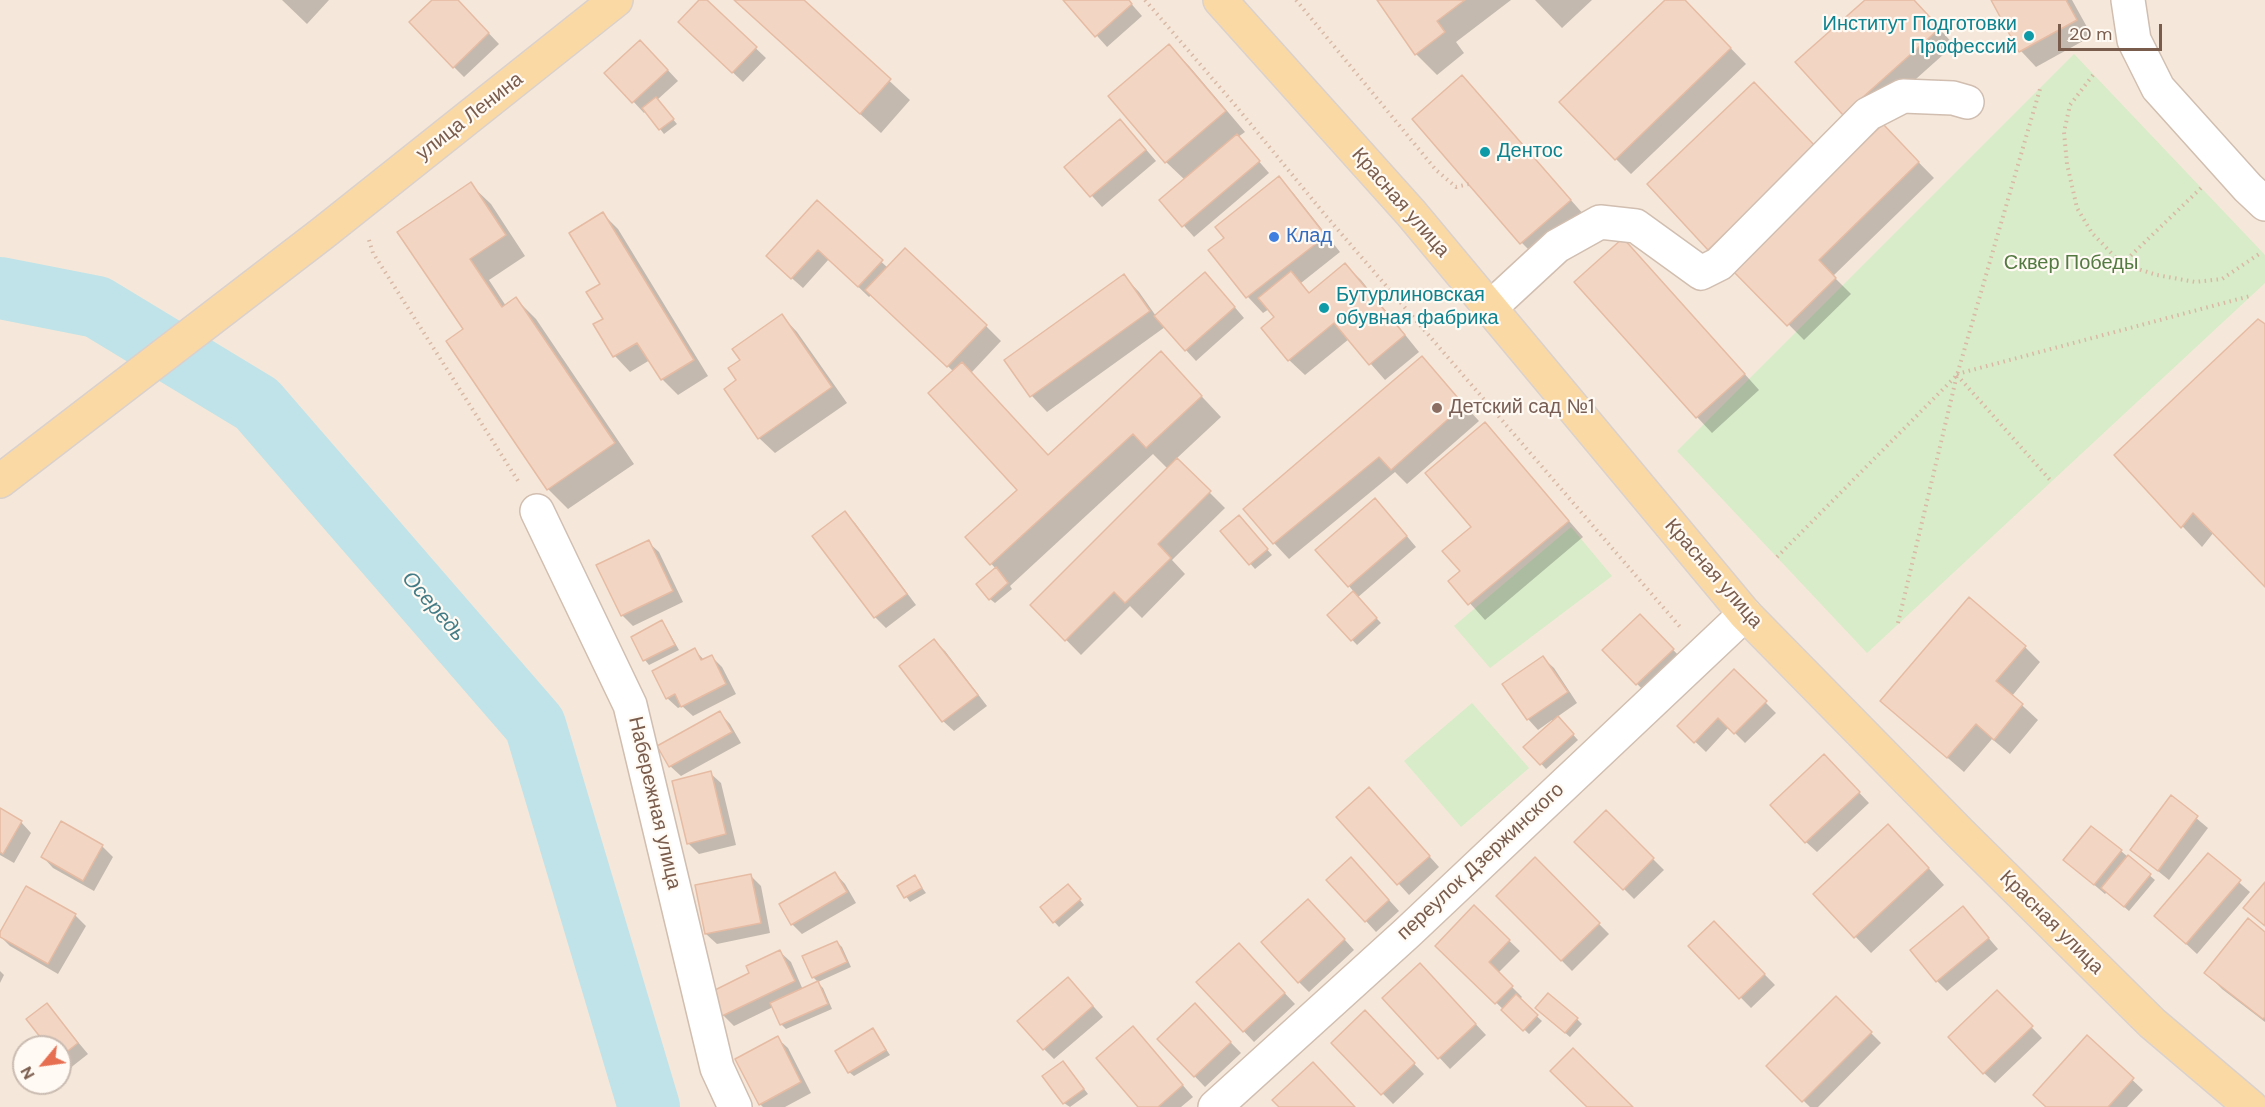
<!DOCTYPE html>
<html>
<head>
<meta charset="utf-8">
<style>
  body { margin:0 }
  #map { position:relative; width:2265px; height:1107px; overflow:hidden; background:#fdf6ec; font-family:"DM Sans",sans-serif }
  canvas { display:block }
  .north { position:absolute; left:12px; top:1035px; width:60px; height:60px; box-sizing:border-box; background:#fffaf3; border:2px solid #cabbb1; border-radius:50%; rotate:241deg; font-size:16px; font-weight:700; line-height:24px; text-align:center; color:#7a5c4d }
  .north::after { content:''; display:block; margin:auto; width:21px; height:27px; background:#e76f51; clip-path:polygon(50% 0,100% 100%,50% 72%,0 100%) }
  .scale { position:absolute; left:2058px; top:24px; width:104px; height:27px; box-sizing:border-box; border:3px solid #7a5c4d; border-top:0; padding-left:8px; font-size:18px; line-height:21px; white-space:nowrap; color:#7a5c4d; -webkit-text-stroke:4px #fffaf3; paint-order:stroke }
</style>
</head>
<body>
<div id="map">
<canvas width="2265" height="1107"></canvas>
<div class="north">N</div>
<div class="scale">20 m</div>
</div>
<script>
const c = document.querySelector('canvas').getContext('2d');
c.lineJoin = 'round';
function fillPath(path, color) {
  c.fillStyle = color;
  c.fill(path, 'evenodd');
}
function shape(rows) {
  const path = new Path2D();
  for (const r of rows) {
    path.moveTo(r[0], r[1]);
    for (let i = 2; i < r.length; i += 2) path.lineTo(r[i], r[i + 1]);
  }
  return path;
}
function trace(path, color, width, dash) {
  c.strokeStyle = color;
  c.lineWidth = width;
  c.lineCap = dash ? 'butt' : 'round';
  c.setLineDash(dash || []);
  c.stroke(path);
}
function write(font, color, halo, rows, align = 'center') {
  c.font = font + ' "DM Sans",sans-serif';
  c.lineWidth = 4.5;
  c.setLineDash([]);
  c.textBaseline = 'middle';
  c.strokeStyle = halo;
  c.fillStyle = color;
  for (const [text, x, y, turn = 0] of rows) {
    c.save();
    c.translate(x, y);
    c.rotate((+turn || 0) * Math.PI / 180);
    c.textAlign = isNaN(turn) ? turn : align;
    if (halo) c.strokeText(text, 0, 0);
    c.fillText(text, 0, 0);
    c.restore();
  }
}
const residential = shape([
  [0,0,2265,0,2265,1107,0,1107],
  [24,1047,60,1047,60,1083,24,1083]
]);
const green = shape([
  [2074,54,2265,255,2265,283,1867,653,1677,451],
  [1571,527,1612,576,1490,668,1454,626],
  [1472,703,1529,768,1461,827,1404,761]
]);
const shadow = shape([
  [282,0,329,0,307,24],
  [435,0,457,0,499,44,464,77,454,67],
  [701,0,705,0,766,58,743,82,691,33],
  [735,0,802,0,910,100,881,133],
  [1065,0,1128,0,1142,16,1107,47],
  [1378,0,1511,0,1456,42,1464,53,1437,75,1417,55],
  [1535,0,1592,0,1562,28],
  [1667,0,1684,0,1746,64,1631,174,1616,159],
  [1867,0,1914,0,1954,45,1860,129,1844,114],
  [1992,0,2072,0,2092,36,2036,67,2021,51],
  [1169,46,1189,66,1245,132,1238,137,1269,173,1194,237,1161,200,1185,180,1166,162],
  [651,52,678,81,657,100,677,124,664,134,646,111,644,113,607,73],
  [1462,77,1585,216,1537,258,1521,242],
  [1883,126,1934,178,1833,276,1851,294,1804,340,1735,270],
  [1131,132,1156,161,1102,207,1066,167],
  [1830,163,1725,264,1649,184],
  [1279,178,1294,194,1340,252,1301,283,1310,294,1345,265,1361,280,1419,352,1385,380,1349,339,1305,375,1289,360,1276,318,1269,309,1263,313,1248,297,1210,250,1226,238],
  [470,184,491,204,525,256,489,280,506,306,516,299,536,319,634,464,568,509,548,489,465,329],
  [817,202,888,268,986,326,1001,341,971,373,1048,456,1161,353,1221,417,1176,459,1225,508,1172,560,1185,574,1142,618,1130,606,1081,655,1032,605,1168,469,1153,454,1010,586,1012,589,995,603,990,599,996,569,967,537,1019,490,954,372,872,294,869,297,829,259,803,288,778,266],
  [603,214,618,229,708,376,678,395,662,379,650,360,630,372,615,356,595,325,605,319,602,284],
  [1639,256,1759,390,1712,433,1697,417],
  [1124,276,1139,292,1156,316,1215,284,1244,318,1196,361,1165,327,1047,412,1032,396,1006,361],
  [782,316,797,332,847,403,775,453,759,438,738,381,742,361],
  [2265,326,2265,585,2214,532,2202,547,2116,456],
  [1421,358,1479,421,1407,484,1395,472,1289,559,1274,543],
  [1485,424,1583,537,1485,620,1450,581,1462,571,1473,527],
  [1385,510,1416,547,1357,598,1381,623,1357,645,1329,615,1354,592,1349,586],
  [844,513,855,523,916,605,886,628,875,617,814,536],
  [1243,522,1272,555,1255,569,1222,531],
  [648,542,659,552,683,602,633,626,622,615],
  [1640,616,1683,660,1647,694,1604,650],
  [662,622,666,627,679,650,649,665,645,660,633,637],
  [934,641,945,651,987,706,954,731,943,721],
  [2025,647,2040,662,2012,696,2038,720,2010,754,1992,739,1964,772,1882,701],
  [695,650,704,660,711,656,722,667,736,694,693,716,682,706,678,708,667,698],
  [1543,658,1554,668,1577,703,1557,717,1578,740,1546,769,1526,747,1554,722,1552,720,1538,730,1528,719],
  [1734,671,1776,713,1745,743,1729,727,1706,752,1679,726],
  [720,713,730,724,741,743,681,776,670,766],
  [1834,766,1869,803,1817,852,1806,842],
  [710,773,721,783,736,845,699,854,688,843],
  [2171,797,2208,828,2169,880,2132,850],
  [1379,800,1439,867,1409,895,1338,817],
  [0,810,21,822,31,833,14,863,0,855],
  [1606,812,1664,870,1634,899,1577,842],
  [1904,841,1944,885,1871,953,1815,894],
  [102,846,113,857,94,891,53,868,43,857],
  [2121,851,2155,880,2129,911,2107,892,2105,894,2065,860],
  [2208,855,2250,892,2197,954,2156,916],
  [1535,859,1609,934,1572,971,1498,896],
  [1362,870,1399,911,1376,932,1366,921],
  [835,873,845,884,856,903,802,934,792,924],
  [750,875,761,886,770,933,717,944,706,934,697,887],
  [914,877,926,893,910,902,899,886],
  [1072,890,1084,905,1059,927,1042,908],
  [1474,907,1520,951,1498,973,1522,997,1519,1000,1542,1021,1529,1034,1437,946],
  [1963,908,1998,949,1947,991,1937,981],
  [1319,911,1354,950,1309,992,1299,982],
  [75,915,86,926,58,974,10,946,0,936],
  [1714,923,1775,985,1751,1008,1690,946],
  [2265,934,2265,1022,2222,989,2206,973],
  [837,942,842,947,851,967,818,982,813,977],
  [780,952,791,962,803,990,818,983,823,988,832,1009,786,1029,781,1024,773,1007,734,1026,723,1015,751,974],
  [1249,955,1295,1004,1254,1042,1198,983],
  [0,971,4,975,0,983],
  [1430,975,1486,1035,1450,1069,1384,998],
  [1078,989,1103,1017,1054,1059,1044,1049],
  [1997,992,2042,1038,1995,1083,1984,1073],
  [1836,998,1881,1043,1818,1107,1810,1107,1768,1066],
  [47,1005,88,1054,69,1069,60,1060,60,1047,50,1047],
  [1365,1013,1424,1074,1393,1104,1333,1043],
  [1542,1013,1577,1019,1582,1024,1570,1037],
  [1205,1016,1241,1053,1205,1087,1159,1039],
  [873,1030,890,1055,854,1076,849,1072],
  [2087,1037,2143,1090,2127,1107,2047,1107],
  [777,1038,788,1048,811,1093,785,1107,763,1107,760,1104],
  [1143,1039,1193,1097,1181,1107,1140,1107],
  [1068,1068,1088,1094,1070,1107,1064,1103]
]);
const river = shape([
  [0,288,97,307,257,404,535,725,649,1107]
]);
const building = shape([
  [432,0,458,0,489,33,453,68,409,22,432,0],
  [699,0,707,0,757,47,732,73,678,22,699,0],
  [734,0,804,0,891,79,860,114,734,0],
  [1063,0,1129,0,1132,4,1095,37,1063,0],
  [1377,0,1465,0,1437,21,1445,32,1415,55,1377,0],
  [1665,0,1685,0,1731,48,1615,160,1559,102,1665,0],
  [1865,0,1914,0,1940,28,1843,115,1795,62,1865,0],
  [1991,0,2066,0,2077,20,2019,52,1991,0],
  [640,40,668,70,632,103,604,73,640,40],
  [1169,44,1226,111,1165,163,1108,96,1169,44],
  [1462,75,1571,200,1520,244,1412,119,1462,75],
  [1754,82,1816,147,1708,250,1647,184,1754,82],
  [656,97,674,119,659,130,642,108,656,97],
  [1120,119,1146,150,1090,197,1064,167,1120,119],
  [1883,124,1919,162,1819,260,1836,278,1787,326,1732,270,1883,124],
  [1237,134,1260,161,1182,227,1159,200,1237,134],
  [1279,176,1326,236,1246,298,1208,250,1224,238,1215,227,1279,176],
  [471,182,506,235,470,259,502,307,516,297,615,443,547,490,446,341,463,329,397,232,471,182],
  [817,200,883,260,858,287,818,250,791,279,766,256,817,200],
  [603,212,694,360,661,380,637,343,613,357,593,324,603,319,586,292,600,284,569,233,603,212],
  [1623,238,1745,374,1696,418,1574,282,1623,238],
  [905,248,987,325,947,367,865,290,905,248],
  [1345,263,1405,335,1369,365,1334,323,1288,361,1261,328,1274,317,1258,298,1291,271,1309,293,1345,263],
  [1205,272,1235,307,1185,351,1154,316,1205,272],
  [1124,274,1150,311,1030,397,1004,360,1124,274],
  [782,314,832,387,758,439,724,389,736,380,728,368,740,360,732,349,782,314],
  [2258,319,2265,324,2265,587,2193,513,2181,528,2114,455,2258,319],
  [1161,351,1202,396,1146,448,1133,434,990,565,965,537,1017,490,928,393,962,362,1048,455,1161,351],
  [1422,356,1464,405,1391,470,1379,457,1273,544,1243,509,1422,356],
  [1485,422,1569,521,1468,605,1448,581,1460,571,1442,551,1471,527,1425,473,1485,422],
  [1177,458,1211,491,1158,544,1171,558,1125,603,1114,592,1065,641,1030,605,1177,458],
  [1375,498,1407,536,1348,587,1315,550,1375,498],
  [845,511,907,594,874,618,812,536,845,511],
  [1239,515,1268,549,1249,565,1220,531,1239,515],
  [649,540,673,591,621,616,596,565,649,540],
  [996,567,1008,583,989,600,976,584,996,567],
  [1353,591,1377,618,1351,641,1327,615,1353,591],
  [1969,597,2026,646,1996,681,2023,704,1994,740,1976,724,1947,758,1880,701,1969,597],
  [1640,614,1674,649,1636,685,1602,650,1640,614],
  [662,620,675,645,643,661,631,637,662,620],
  [934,639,978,695,942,722,899,666,934,639],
  [695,648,701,660,712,655,726,684,681,707,675,694,666,699,652,671,695,648],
  [1543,656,1568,692,1527,720,1502,684,1543,656],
  [1734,669,1767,701,1734,734,1718,718,1694,743,1677,726,1734,669],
  [720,711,732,732,669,767,657,746,720,711],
  [1558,716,1574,734,1540,765,1523,747,1558,716],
  [1824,754,1860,792,1805,843,1770,805,1824,754],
  [711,771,726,834,687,844,672,781,711,771],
  [1369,787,1430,856,1397,885,1336,817,1369,787],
  [2171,795,2198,816,2158,871,2130,850,2171,795],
  [0,808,22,821,3,854,0,852,0,808],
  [1606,810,1654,858,1623,890,1574,842,1606,810],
  [61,821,103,845,83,881,41,857,61,821],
  [1888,824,1929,868,1854,938,1813,894,1888,824],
  [2091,826,2122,850,2094,885,2063,860,2091,826],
  [2208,853,2241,880,2186,944,2154,916,2208,853],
  [2128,855,2151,874,2124,907,2101,888,2128,855],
  [1351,857,1389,900,1365,922,1326,880,1351,857],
  [1535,857,1600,923,1561,961,1496,896,1535,857],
  [835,872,847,892,791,925,779,904,835,872],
  [751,874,761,923,705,934,695,885,751,874],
  [915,875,922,888,904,898,897,886,915,875],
  [2265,882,2265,926,2243,908,2265,882],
  [1068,884,1081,899,1053,923,1040,907,1068,884],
  [26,886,76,914,48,964,0,937,0,932,26,886],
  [1308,899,1345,939,1298,983,1261,942,1308,899],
  [1474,905,1510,940,1489,962,1513,986,1495,1004,1435,946,1474,905],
  [1963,906,1989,938,1936,982,1910,950,1963,906],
  [2248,918,2265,932,2265,1017,2263,1019,2204,973,2248,918],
  [1714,921,1765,974,1739,999,1688,946,1714,921],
  [837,941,847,962,812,978,802,956,837,941],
  [1239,943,1285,993,1243,1032,1196,982,1239,943],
  [780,950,795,981,722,1016,711,992,749,973,746,966,780,950],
  [1420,963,1476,1024,1438,1059,1382,998,1420,963],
  [1068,977,1093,1006,1043,1050,1017,1021,1068,977],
  [818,981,828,1004,780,1025,770,1003,818,981],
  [1997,990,2033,1026,1983,1074,1948,1037,1997,990],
  [1548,993,1578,1018,1565,1033,1535,1008,1548,993],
  [1516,994,1538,1015,1523,1031,1501,1010,1516,994],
  [1836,996,1872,1032,1802,1102,1766,1066,1836,996],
  [47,1003,78,1043,60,1057,60,1047,48,1047,26,1019,47,1003],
  [1195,1003,1231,1042,1194,1077,1157,1039,1195,1003],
  [1365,1010,1415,1063,1381,1095,1331,1043,1365,1010],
  [1133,1026,1183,1085,1158,1107,1138,1107,1096,1058,1133,1026],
  [873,1028,886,1050,848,1073,835,1051,873,1028],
  [2087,1035,2134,1078,2108,1107,2046,1107,2033,1095,2087,1035],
  [778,1036,801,1082,759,1105,735,1059,778,1036],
  [1573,1048,1633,1107,1587,1107,1550,1071,1573,1048],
  [1063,1061,1084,1089,1063,1104,1042,1076,1063,1061],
  [1313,1062,1355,1107,1279,1107,1272,1100,1313,1062]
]);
const path = shape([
  [1145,0,1235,105,1326,216,1681,628],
  [1296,0,1436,170,1456,187,1469,184],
  [2093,75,2070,105,2064,132,2067,164,2077,208,2092,233,2122,264,2157,275,2195,282,2222,279,2262,252],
  [369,240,373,253,520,484],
  [2122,264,2201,188],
  [1957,374,2250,296],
  [1957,375,2051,481],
  [1777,557,1957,375,2040,89],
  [1898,623,1957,375]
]);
const minor = shape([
  [2128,0,2134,40,2158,88,2248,188,2265,204],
  [1490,308,1557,246,1600,222,1636,226,1701,273,1719,264,1868,114,1903,96,1953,98,1967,102],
  [537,511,630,705,717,1068,735,1107],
  [1215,1107,1407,933,1745,614]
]);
const primary = shape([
  [1220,0,1411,213,1745,614,1960,833,2152,1023,2251,1107],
  [0,481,323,233,616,0]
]);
const markers = [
  [2029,36,6,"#0f9aa8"],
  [1485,152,6,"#0f9aa8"],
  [1274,237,6,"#3f7fe0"],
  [1324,308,6,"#0f9aa8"],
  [1437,408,6,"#8d6e63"]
];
const cultureNames = [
  ["Институт Подготовки",2017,25,"right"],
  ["Профессий",2017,48,"right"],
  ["Дентос",1497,152],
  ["Бутурлиновская",1336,296],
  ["обувная фабрика",1336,319]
];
const streetNames = [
  ["улица Ленина",470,117,-38],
  ["Красная улица",1400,203,49],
  ["Красная улица",1713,574,49],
  ["Набережная улица",654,803,77],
  ["переулок Дзержинского",1481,862,-43],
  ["Красная улица",2051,923,45]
];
const shopNames = [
  ["Клад",1286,237]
];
const parkNames = [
  ["Сквер Победы",2071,264]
];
const educationNames = [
  ["Детский сад №1",1449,408]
];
const waterNames = [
  ["Осередь",433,607,49]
];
fillPath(residential, '#f5e8da');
fillPath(green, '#d8ecc9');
fillPath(shadow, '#0003');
trace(river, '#bfe3e8', 62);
fillPath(building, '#f3d5c3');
trace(building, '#e6bba3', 1.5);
trace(minor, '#d1beb0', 36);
trace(primary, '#dad1cd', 36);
trace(path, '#d9b8a5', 4, [1.5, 4.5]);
trace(minor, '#fff', 33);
trace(primary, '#fbd9a5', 33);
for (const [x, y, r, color] of markers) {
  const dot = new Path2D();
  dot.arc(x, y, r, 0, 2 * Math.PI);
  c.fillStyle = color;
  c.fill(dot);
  trace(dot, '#fffaf3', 2);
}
write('20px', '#0d838f', '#fffaf3', cultureNames, 'left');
write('20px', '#7a5c4d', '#fffaf3', streetNames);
write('20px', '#366cbe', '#fffaf3', shopNames, 'left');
write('20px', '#537a41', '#fffaf3', parkNames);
write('20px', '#785e54', '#fffaf3', educationNames, 'left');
write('italic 21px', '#437c86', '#fffaf3', waterNames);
</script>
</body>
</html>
